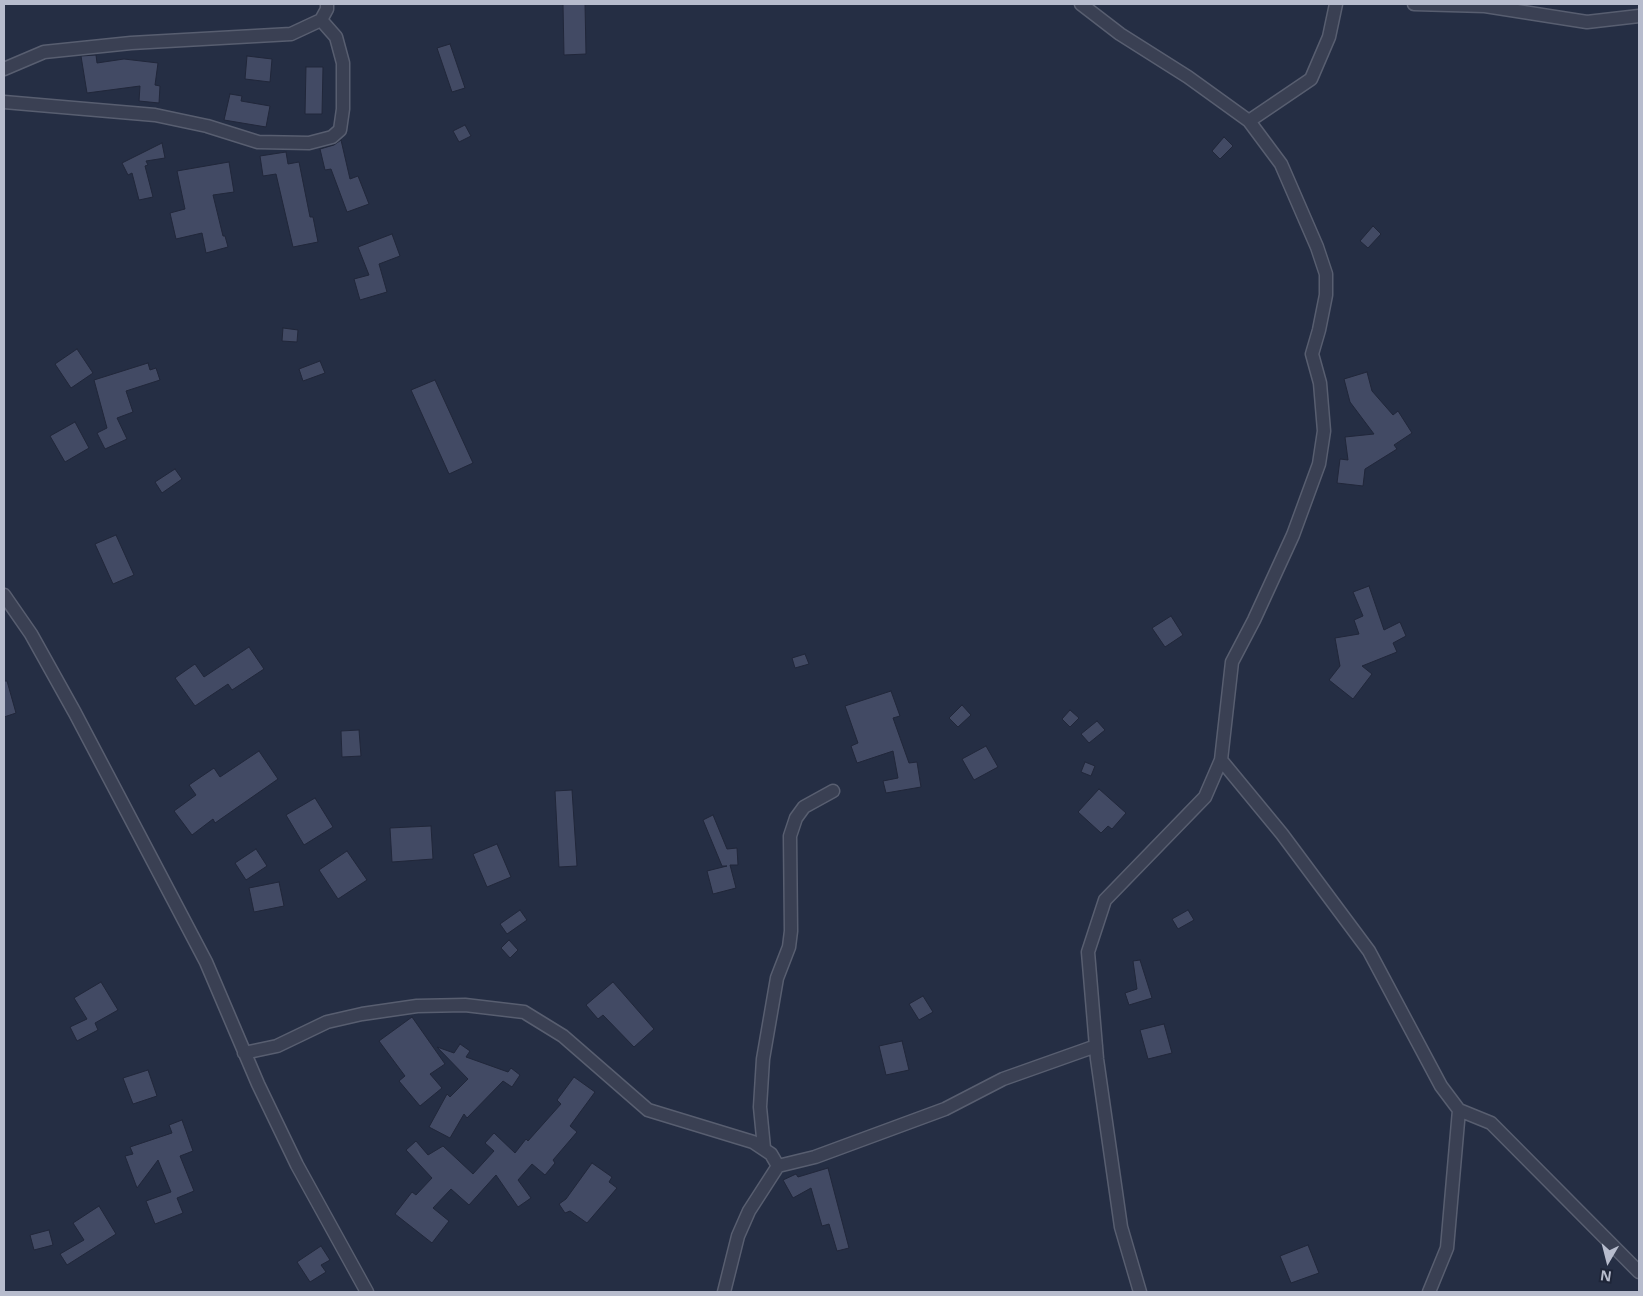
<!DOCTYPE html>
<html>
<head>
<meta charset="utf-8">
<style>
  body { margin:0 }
  #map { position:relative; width:1643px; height:1296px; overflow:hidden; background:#252e44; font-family:"Noto Sans",sans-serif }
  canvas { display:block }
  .frame { position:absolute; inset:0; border:5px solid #b7bccd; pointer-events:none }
  .north { position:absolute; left:1583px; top:1236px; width:50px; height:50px; -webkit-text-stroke:4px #1e2538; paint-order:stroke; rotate:188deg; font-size:14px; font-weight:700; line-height:20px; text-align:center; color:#b7bccd }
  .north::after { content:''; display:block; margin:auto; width:18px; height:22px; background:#b7bccd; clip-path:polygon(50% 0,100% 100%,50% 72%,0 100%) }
</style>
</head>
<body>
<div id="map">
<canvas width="1643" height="1296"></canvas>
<div class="frame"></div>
<div class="north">N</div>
</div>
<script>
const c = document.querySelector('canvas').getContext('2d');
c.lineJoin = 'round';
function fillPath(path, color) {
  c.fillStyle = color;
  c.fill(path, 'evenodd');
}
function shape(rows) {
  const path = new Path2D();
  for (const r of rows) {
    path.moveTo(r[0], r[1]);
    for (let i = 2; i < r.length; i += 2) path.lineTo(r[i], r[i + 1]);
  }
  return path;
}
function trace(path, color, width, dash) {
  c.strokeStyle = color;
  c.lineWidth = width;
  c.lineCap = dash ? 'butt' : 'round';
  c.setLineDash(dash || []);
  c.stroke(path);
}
const building = shape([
  [563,4,585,4,586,54,564,55,563,4],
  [450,44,465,88,452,92,437,48,450,44],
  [96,55,97,63,124,59,158,63,155,85,160,86,159,103,139,101,140,86,87,93,81,56,96,55],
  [247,56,272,59,270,82,245,79,247,56],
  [306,67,323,67,322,114,305,114,306,67],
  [230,94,242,96,241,101,270,106,266,127,224,120,230,94],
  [465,125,471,136,459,142,453,131,465,125],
  [1224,137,1233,146,1220,159,1212,151,1224,137],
  [341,140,350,179,358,176,369,204,347,212,331,169,325,170,320,149,334,145,341,140],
  [162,143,165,158,146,161,148,165,145,166,153,197,139,200,132,173,128,175,122,163,162,143],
  [286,152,288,164,299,162,310,217,313,217,318,242,293,247,276,174,263,176,260,156,286,152],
  [229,162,234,192,213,195,223,236,225,236,228,247,206,253,202,233,176,239,170,213,185,209,177,171,229,162],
  [1373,226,1381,234,1368,248,1360,241,1373,226],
  [392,234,400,256,379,264,387,292,360,300,354,279,369,275,358,247,392,234],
  [283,328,298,330,297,342,282,341,283,328],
  [77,349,93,373,71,388,55,364,77,349],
  [320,361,325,373,303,381,299,369,320,361],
  [148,363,150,370,156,368,160,380,126,391,133,412,117,418,127,439,105,449,97,433,107,428,94,380,148,363],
  [1367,372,1372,391,1393,415,1398,411,1412,433,1394,445,1397,449,1365,469,1363,486,1337,483,1340,459,1348,460,1345,437,1374,434,1350,402,1344,379,1367,372],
  [435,380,473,463,449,474,411,390,435,380],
  [75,422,89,448,65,462,50,436,75,422],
  [175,469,182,479,162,493,155,482,175,469],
  [116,535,134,575,113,584,95,544,116,535],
  [1369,586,1384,630,1400,622,1406,636,1393,643,1397,652,1362,666,1372,674,1353,699,1329,680,1340,666,1335,638,1359,634,1354,620,1363,616,1353,592,1369,586],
  [1171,616,1183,635,1165,647,1152,628,1171,616],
  [249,647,264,669,232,690,228,684,195,706,175,678,195,664,204,677,249,647],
  [805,654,809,664,795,668,792,658,805,654],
  [4,681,7,681,16,713,4,717,4,681],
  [891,691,900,716,893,718,909,763,917,762,921,787,886,793,883,781,898,778,893,751,857,763,851,746,858,743,845,706,891,691],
  [962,705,971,715,958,727,949,718,962,705],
  [1070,710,1079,718,1070,727,1062,719,1070,710],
  [1097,721,1105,730,1089,743,1081,734,1097,721],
  [359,730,361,756,342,757,341,731,359,730],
  [986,746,998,767,974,780,962,759,986,746],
  [259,751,278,779,215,823,213,819,192,835,174,811,196,795,189,785,214,768,220,777,259,751],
  [1085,762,1095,766,1091,776,1081,772,1085,762],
  [1099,789,1126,813,1112,829,1108,826,1101,833,1078,812,1099,789],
  [572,790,577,866,559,867,555,791,572,790],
  [315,798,333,827,304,845,286,815,315,798],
  [713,815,727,849,737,848,738,865,730,865,736,888,713,894,707,871,727,866,722,866,703,820,713,815],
  [431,826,433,859,392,862,390,828,431,826],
  [497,844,511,877,487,887,473,854,497,844],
  [256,849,267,866,246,880,235,863,256,849],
  [347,851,367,880,338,899,319,870,347,851],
  [279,882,284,906,254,912,249,888,279,882],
  [520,910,527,920,507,934,500,924,520,910],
  [1188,910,1194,920,1178,929,1172,919,1188,910],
  [509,940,518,950,510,958,501,948,509,940],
  [1140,960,1152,998,1129,1005,1125,993,1137,989,1133,961,1140,960],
  [101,982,118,1010,95,1023,98,1030,77,1041,70,1027,87,1019,74,998,101,982],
  [613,982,654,1029,634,1047,603,1015,598,1019,586,1005,613,982],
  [923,996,933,1012,919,1020,909,1004,923,996],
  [412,1017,445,1064,430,1074,442,1088,420,1106,399,1081,405,1076,379,1041,412,1017],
  [1164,1024,1172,1053,1148,1059,1140,1030,1164,1024],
  [902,1041,909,1070,886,1075,879,1046,902,1041],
  [460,1044,470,1051,466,1057,508,1072,511,1068,520,1075,512,1087,503,1081,467,1118,464,1114,450,1138,429,1127,447,1094,450,1097,468,1079,437,1047,454,1053,460,1044],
  [148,1070,157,1096,133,1104,123,1078,148,1070],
  [574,1077,595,1092,570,1126,577,1132,553,1160,555,1163,545,1175,532,1164,518,1180,531,1198,518,1207,496,1175,469,1205,451,1189,433,1208,449,1221,432,1243,395,1214,412,1192,416,1195,432,1178,406,1150,416,1141,428,1155,443,1146,473,1174,494,1151,485,1143,494,1133,515,1153,526,1139,528,1141,561,1104,557,1100,574,1077],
  [182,1120,193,1151,180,1156,194,1191,177,1198,183,1213,155,1224,146,1201,171,1192,158,1160,137,1188,125,1156,133,1154,130,1147,172,1133,169,1125,182,1120],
  [592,1163,612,1177,609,1182,617,1188,587,1223,570,1211,565,1213,559,1204,566,1199,592,1163],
  [828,1168,849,1248,837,1251,829,1224,822,1226,811,1188,793,1198,783,1180,796,1174,798,1177,828,1168],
  [99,1206,116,1234,67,1265,60,1254,84,1240,73,1223,99,1206],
  [49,1230,53,1245,34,1250,30,1235,49,1230],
  [1308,1245,1319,1273,1291,1283,1280,1256,1308,1245],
  [321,1246,330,1260,321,1265,326,1272,310,1282,297,1262,321,1246]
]);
const minor = shape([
  [1081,4,1120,34,1188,77,1249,121,1281,164,1317,247,1326,274,1326,295,1319,330,1312,354,1320,383,1324,431,1319,464,1293,535,1254,620,1232,662,1221,760,1205,797,1105,900,1088,952,1097,1059,1121,1227,1140,1292],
  [1414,4,1485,6,1587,22,1639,16],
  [4,69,44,52,131,43,291,34,321,20,327,9,327,4],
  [4,102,155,115,207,126,258,142,309,143,332,137,340,130,343,109,343,63,336,37,321,20],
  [1249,121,1311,79,1329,37,1336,4],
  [4,595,31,634,75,713,206,962,258,1084,297,1165,367,1292],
  [1221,760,1282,834,1369,951,1441,1086,1459,1110,1491,1123,1639,1272],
  [244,1053,277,1046,327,1022,362,1014,417,1006,465,1005,524,1012,563,1036,648,1110,753,1142,771,1154,778,1166,815,1157,945,1109,1003,1079,1096,1046],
  [764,1148,760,1107,763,1059,777,978,789,947,791,931,790,836,796,818,804,807,833,791],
  [724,1292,738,1236,749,1211,778,1166],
  [1429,1292,1447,1248,1459,1110]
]);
fillPath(building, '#424a64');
trace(building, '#21273a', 1);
trace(minor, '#585e70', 15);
trace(minor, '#3a4053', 12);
</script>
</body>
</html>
